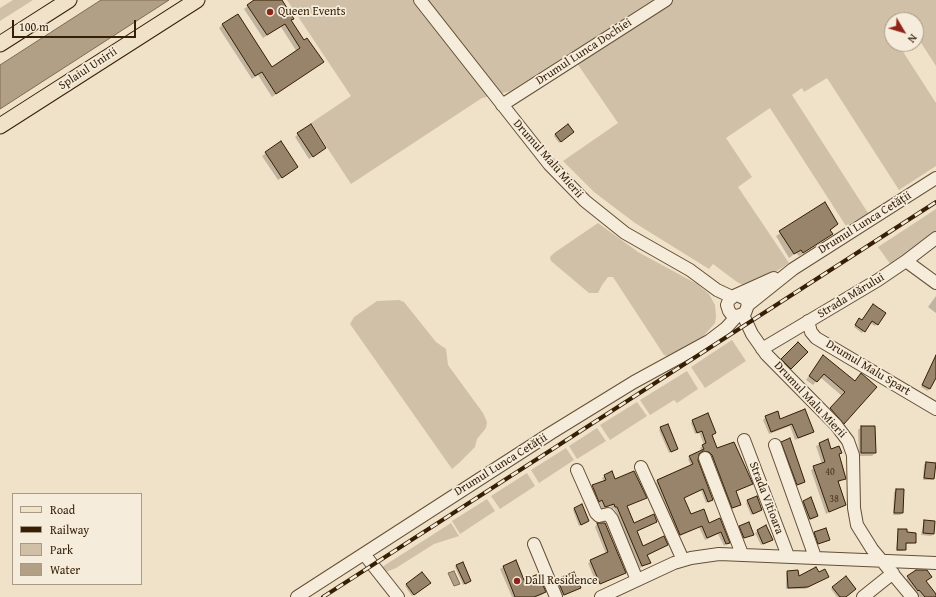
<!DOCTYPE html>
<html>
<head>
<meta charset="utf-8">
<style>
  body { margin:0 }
  #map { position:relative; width:936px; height:597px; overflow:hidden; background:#f0e1c9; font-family:"Gentium Book Plus",serif }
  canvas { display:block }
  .legend { position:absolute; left:12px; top:493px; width:130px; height:92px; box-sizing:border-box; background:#f5ecdc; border:1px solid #a99a86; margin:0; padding:5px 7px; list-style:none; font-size:12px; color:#361f04 }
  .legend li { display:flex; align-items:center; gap:8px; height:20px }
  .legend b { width:20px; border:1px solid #a99a86 }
  .north { position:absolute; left:884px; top:12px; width:40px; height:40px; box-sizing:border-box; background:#f5ecdc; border:1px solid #a99a86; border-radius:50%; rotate:128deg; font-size:11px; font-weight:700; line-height:16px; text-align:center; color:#361f04 }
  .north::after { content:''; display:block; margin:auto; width:14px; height:18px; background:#8f2418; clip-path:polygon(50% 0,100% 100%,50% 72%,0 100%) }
  .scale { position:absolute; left:12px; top:20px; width:124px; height:18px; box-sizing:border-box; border:2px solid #361f04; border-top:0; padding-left:5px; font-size:12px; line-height:14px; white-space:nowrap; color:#361f04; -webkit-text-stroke:3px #f5ecdc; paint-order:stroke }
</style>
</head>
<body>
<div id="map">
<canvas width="936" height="597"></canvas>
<ul class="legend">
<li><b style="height:5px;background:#f0e1c9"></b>Road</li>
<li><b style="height:5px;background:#361f04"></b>Railway</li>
<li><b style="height:11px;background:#d0c0a8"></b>Park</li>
<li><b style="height:11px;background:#b19f86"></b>Water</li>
</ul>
<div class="north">N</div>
<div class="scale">100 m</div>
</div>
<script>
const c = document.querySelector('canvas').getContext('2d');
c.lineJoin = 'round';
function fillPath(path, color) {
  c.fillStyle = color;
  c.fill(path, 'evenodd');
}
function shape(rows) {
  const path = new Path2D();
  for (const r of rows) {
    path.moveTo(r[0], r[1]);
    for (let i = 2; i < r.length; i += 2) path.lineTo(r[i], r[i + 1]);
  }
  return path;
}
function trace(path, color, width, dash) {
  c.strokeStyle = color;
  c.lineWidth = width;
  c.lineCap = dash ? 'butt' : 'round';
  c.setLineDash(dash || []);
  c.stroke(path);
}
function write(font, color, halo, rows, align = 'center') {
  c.font = font + ' "Gentium Book Plus",serif';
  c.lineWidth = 3.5;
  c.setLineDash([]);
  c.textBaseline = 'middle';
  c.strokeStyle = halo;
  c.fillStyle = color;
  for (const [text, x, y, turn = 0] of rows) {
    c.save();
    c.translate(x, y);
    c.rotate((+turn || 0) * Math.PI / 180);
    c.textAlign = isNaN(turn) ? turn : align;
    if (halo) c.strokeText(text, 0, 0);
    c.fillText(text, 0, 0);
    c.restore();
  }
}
const green = shape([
  [13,0,33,0,0,21,0,8],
  [287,0,936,0,936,66,916,35,916,20,892,20,892,44,898,44,936,103,936,166,899,190,827,78,804,92,802,88,792,95,868,213,846,226,770,108,726,138,752,177,738,187,789,263,769,276,745,286,737,282,713,264,709,269,635,223,594,192,563,161,618,123,570,53,510,91,482,98,351,184,311,123,351,96],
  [936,209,936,231,891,265,878,247],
  [598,223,638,252,697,284,709,294,715,305,716,316,715,323,700,340,667,356,664,355,613,277,608,277,602,285,598,293,589,293,551,261,550,257,554,253],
  [399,300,404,302,436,342,446,349,448,365,483,413,487,422,486,428,477,439,475,447,459,463,452,469,350,324,354,317,377,301],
  [732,340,746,361,705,388,691,367],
  [687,371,698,389,677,403,674,400,650,415,640,400],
  [637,402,647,416,610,440,600,425],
  [597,428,606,441,577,459,569,446],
  [566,448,574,460,539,483,531,470],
  [527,473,535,486,500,509,491,496],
  [487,499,495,511,460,534,452,521],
  [451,523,459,536,434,544,396,568,386,572,382,567]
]);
const water = shape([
  [101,0,169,0,0,109,0,65,101,0],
  [454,571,460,584,454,586,448,573,454,571]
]);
const shadow = shape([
  [256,0,281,0,290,21,304,42,322,62,272,97,258,75,252,79,219,28,222,25,271,68,297,52,281,27,263,38,244,9],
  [298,134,325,148,309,159,295,137],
  [556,134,571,134,559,143,554,136],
  [281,143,294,170,278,180,262,156],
  [824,204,837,224,830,231,832,234,799,256,796,253,789,258,776,236],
  [936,296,936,313,928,307],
  [872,307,877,324,875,326,870,323,862,333,854,327,858,321,862,321],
  [798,343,807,352,788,371,779,362],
  [820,360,855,382,844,423,840,426,827,412,842,396,820,377,813,385,806,380],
  [933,363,936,364,936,375,928,391,921,387],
  [804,410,813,431,810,434,795,440,790,426,769,434,763,420,766,417,780,420],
  [693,420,715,433,711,436,717,450,752,484,735,492,740,505,730,510,704,452,698,454,697,461,712,500,706,503,701,490,683,498,690,516,709,524,720,520,728,543,724,546,718,534,705,540,699,527,678,537,655,483,691,466,688,459,702,451,700,448,704,445,699,432,695,434,691,423],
  [861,427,875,453,872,456,859,456,858,430],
  [661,428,675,450,669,453,659,430],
  [828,441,831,450,840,453,838,455,845,478,838,483,845,504,826,514,811,470,822,464,816,446],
  [782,442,804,482,802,484,795,486,780,444],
  [926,463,935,463,933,479,932,480,923,480,924,464],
  [605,476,645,498,626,507,633,524,656,522,636,532,643,547,667,545,647,556,649,563,640,568,614,508,612,509,611,506,602,509,599,502,596,503,590,489,604,482,602,478],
  [896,490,903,490,902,513,900,515,893,515,894,492],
  [748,501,759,511,751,515,746,503],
  [803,502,817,516,815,518,808,521,802,503],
  [575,508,588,521,586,523,579,526,573,510],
  [924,521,933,534,931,536,921,535],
  [597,524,605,524,625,573,597,585,588,563,606,554,595,527],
  [740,527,753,534,742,539,738,528],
  [766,527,770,541,761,545,755,533],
  [898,530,906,533,915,543,905,544,903,551,896,551],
  [814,532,829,540,816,545,813,534],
  [515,561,523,581,545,592,542,595,537,597,512,597,500,569],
  [457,566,470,581,468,582,463,585,455,567],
  [916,571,928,579,925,582,936,597,920,597,905,580],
  [788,572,798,577,818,573,826,578,805,589,786,589,786,573],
  [846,577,845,597,837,597,831,589],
  [558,580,580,588,561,597,555,583],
  [407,585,428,585,412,596,405,586]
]);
const building = shape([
  [254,0,282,0,294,19,291,20,304,40,307,38,324,62,276,94,262,72,255,76,222,24,238,14,272,67,300,48,285,24,267,35,247,5,254,0],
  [311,124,326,148,313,157,297,133,311,124],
  [568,124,574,132,561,142,555,134,568,124],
  [281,141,298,167,282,178,265,152,281,141],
  [825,202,838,224,830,230,833,234,803,253,801,250,794,254,779,231,825,202],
  [873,304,886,313,878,325,872,321,865,332,855,325,859,318,862,320,873,304],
  [798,342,808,352,791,369,781,359,798,342],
  [823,355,855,381,861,373,877,387,844,424,830,408,845,392,824,374,817,382,809,376,823,355],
  [936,355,936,378,930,389,922,385,936,355],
  [805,409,814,432,798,438,792,424,771,432,765,416,778,411,780,419,805,409],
  [708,413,716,433,712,435,717,448,734,442,753,484,736,491,741,505,732,508,712,455,709,452,703,451,699,454,698,460,713,500,708,502,703,489,684,498,691,514,704,509,709,523,720,518,730,543,726,544,721,532,707,538,702,526,680,535,657,480,693,464,689,456,704,449,702,445,706,443,702,431,697,433,692,420,708,413],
  [668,424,678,449,671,452,660,427,668,424],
  [861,426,875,426,876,453,861,453,861,426],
  [790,438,805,482,797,485,781,442,790,438],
  [828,439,831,449,839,446,842,453,839,454,846,479,838,481,846,505,829,512,813,466,825,462,819,443,828,439],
  [926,462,936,463,934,479,924,478,926,462],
  [612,471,615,479,634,471,647,498,627,506,634,523,654,514,657,522,637,531,643,546,664,536,668,545,647,555,651,563,642,566,617,507,615,507,614,504,605,507,602,500,599,502,592,485,606,480,604,475,612,471],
  [896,489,904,489,903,513,894,513,896,489],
  [757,496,762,510,753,514,747,500,757,496],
  [811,497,818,516,810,519,803,501,811,497],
  [582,504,589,521,581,525,574,508,582,504],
  [924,520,935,521,934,534,923,533,924,520],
  [749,522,754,535,744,538,739,526,749,522],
  [597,523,605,523,626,573,600,584,590,560,608,552,597,523],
  [766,525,773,540,763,544,757,530,766,525],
  [826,528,830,540,818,544,814,532,826,528],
  [898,529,907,529,907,532,916,533,916,543,906,543,906,550,897,550,898,529],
  [516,560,524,580,538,574,546,592,534,597,515,597,503,566,516,560],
  [463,562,471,581,465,584,456,565,463,562],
  [816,567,819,572,825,569,829,577,808,587,788,588,787,571,798,570,799,576,816,567],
  [916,570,927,570,932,577,926,581,936,594,936,597,925,597,919,590,918,591,907,576,916,570],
  [422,572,431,583,414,595,406,584,422,572],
  [574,572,581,588,564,595,557,579,574,572],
  [846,576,856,589,846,597,840,597,832,587,846,576]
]);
const minor = shape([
  [420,0,549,164,585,201,625,233,690,270,717,290,732,297],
  [502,105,666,0],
  [906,261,936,283],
  [737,295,746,299,748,305,745,313,737,316,732,315,729,311,727,305,729,300,734,296,774,278],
  [748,305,793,269,936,178],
  [743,315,752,334,766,354,836,425,848,441,853,455,854,508,857,525,872,549,912,597],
  [808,321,811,332,816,338,936,409],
  [762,349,878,280,906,261,936,238],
  [744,440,788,556],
  [775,445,815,557],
  [705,458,742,554],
  [641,467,683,560],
  [577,470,596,513,599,516,608,514,612,519,637,580],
  [534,544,556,597],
  [364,554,398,597],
  [297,597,551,433,634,382,709,341,726,328,737,316],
  [601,597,674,563,691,558,719,554,936,563],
  [863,597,893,573]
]);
const major = shape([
  [0,44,69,0],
  [0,126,197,0]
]);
const rail = shape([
  [323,597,936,202]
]);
const markers = [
  [270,12,4,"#8f2418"],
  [517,581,4,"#8f2418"]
];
const numberNames = [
  ["40",830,472],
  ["38",834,499]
];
const poiNames = [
  ["Queen Events",278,12],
  ["Dall Residence",525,581]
];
const streetNames = [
  ["Drumul Lunca Dochiei",584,52,-33],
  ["Splaiul Unirii",88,69,-33],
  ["Drumul Malu Mierii",548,159,49],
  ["Drumul Lunca Cetății",865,223,-32],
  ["Strada Mărului",851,296,-31],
  ["Drumul Malu Spart",868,368,31],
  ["Drumul Malu Mierii",810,400,47],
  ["Drumul Lunca Cetății",501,465,-32],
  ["Strada Vitioara",766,498,69]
];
fillPath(green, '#d0c0a8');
fillPath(water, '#b19f86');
trace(water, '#806c52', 1);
fillPath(shadow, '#0003');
fillPath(building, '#97846a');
trace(building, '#361f04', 1);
trace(minor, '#645035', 14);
trace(major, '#361f04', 17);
trace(minor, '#f5ecdc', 12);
trace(major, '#f0e1c9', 15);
trace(rail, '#361f04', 4);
trace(rail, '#f5ecdc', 2.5, [8]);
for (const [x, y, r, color] of markers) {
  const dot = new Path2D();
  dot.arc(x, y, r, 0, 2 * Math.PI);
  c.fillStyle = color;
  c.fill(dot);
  trace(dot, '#f5ecdc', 1.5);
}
write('10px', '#4e381e', null, numberNames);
write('12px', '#361f04', '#f5ecdc', poiNames, 'left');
write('12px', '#361f04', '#f5ecdc', streetNames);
</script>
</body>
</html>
